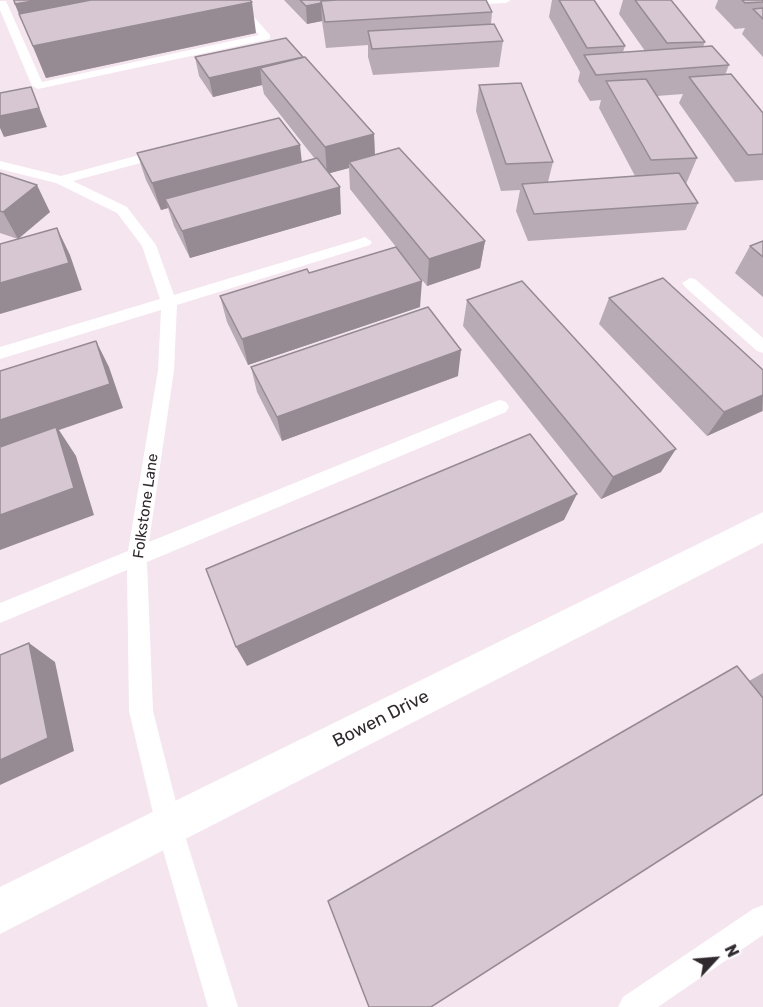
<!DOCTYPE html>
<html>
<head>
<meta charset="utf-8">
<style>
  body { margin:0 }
  #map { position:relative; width:763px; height:1007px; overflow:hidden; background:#f5e5ef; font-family:Rubik,sans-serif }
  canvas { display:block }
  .north { position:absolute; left:685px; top:929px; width:60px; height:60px; -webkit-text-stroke:4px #fff; paint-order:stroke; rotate:64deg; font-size:16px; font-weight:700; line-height:24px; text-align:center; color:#302a2e }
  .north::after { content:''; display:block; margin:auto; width:21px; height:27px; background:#302a2e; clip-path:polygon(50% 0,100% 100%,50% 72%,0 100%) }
</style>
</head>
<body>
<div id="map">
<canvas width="763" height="1007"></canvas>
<div class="north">N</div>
</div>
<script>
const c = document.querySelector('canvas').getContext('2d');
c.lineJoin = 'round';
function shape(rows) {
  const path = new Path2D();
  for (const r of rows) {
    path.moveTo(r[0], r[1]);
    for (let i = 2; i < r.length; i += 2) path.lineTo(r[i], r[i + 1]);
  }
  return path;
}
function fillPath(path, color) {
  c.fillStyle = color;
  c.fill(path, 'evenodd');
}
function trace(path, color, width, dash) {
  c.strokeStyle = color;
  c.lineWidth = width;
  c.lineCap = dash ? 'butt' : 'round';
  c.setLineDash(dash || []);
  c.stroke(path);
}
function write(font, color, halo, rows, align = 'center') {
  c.font = font + ' Rubik,sans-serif';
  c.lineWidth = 6;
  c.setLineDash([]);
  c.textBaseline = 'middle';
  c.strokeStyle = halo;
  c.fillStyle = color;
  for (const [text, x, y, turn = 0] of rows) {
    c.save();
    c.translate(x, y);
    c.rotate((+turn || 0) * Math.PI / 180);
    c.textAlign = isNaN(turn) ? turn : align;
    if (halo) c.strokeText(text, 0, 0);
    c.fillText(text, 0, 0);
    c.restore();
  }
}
const service = shape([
  [229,0,239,0,270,35,270,39,38,89,32,86,0,10,0,1,6,1,42,82,259,35,229,0],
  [457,0,511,0,506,3,461,5,457,4,457,0],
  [162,149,167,150,168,153,167,156,73,181,127,207,156,245,174,295,360,239,365,237,372,242,370,245,177,305,174,370,149,542,494,402,500,400,506,402,509,407,506,412,147,562,153,711,182,826,238,1007,208,1007,156,826,129,711,127,570,0,623,0,603,128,551,158,370,161,310,0,359,0,347,160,299,142,246,117,213,56,183,0,169,0,161,61,176,162,149],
  [690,278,695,279,763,338,763,353,757,351,685,287,682,283,690,278],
  [763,905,763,935,658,1007,618,1007,623,997,753,909,763,905]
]);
const minor = shape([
  [763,512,763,543,0,934,0,887,763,512]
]);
const wall = shape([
  [13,0,256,33,46,78],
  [284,0,486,0,492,12,491,24,503,41,499,67,373,75,368,57,368,45,326,48,322,21,307,24],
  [552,0,594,0,625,46,623,52,645,51,619,14,623,0,671,0,705,42,703,47,729,65,725,75,763,113,763,180,735,182,679,103,683,94,657,96,697,158,686,184,698,203,686,230,528,241,516,211,520,190,501,191,476,111,479,85,553,162,548,182,635,176,599,108,601,100,590,101,578,81,580,72,549,17],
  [718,0,763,0,763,57,742,34,745,28,735,29,715,8],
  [195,57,303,58,374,134,375,155,485,241,480,268,427,286,350,189,349,168,329,173,341,214,190,258,174,226,168,208,161,210,146,180,137,153,302,162,315,159,264,94,262,85,213,97,199,76],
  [0,173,50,212,18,239,0,233],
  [763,241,763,297,735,273,750,246],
  [309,273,420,307,248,365,227,322,220,296],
  [609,298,763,370,763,411,707,436,599,324],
  [467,300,661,472,601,499,463,326],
  [251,367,458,376,282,441,257,392],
  [763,673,763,794,749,681]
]);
const shadedWall = shape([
  [39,0,208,0,28,35,15,4],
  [252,2,256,33,46,78,33,46],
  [321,3,322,21,307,24,306,6],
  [303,57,305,76,260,68,262,85,213,97,209,78],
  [31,87,47,127,4,137,0,128,0,116],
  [374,134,375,160,349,162,349,168,327,174,325,147],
  [300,145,303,172,165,199,168,208,161,210,152,183],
  [37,185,50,212,18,239,3,212],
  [340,187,341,214,190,258,182,231],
  [57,228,70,255,82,290,0,314,0,283],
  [485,241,480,268,427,286,429,259],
  [422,281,420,307,248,365,242,339],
  [96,341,109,367,123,408,59,430,76,456,94,515,0,550,0,420],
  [461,350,458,376,282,441,277,417],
  [763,395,762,411,707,436,724,412],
  [676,449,661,472,601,499,613,477],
  [577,494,564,520,247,666,236,647],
  [29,643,55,662,74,751,0,785,0,760]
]);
const building = shape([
  [14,0,39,0,15,4,14,0],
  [91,0,250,0,252,2,33,46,19,14,91,0],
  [300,0,336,0,321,1,321,3,306,6,300,0],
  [337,0,486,0,492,12,325,22,321,1,337,0],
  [559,0,594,0,625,46,587,48,559,0],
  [635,0,671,0,705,42,667,43,635,0],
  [742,0,763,0,763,2,745,3,742,0],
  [763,8,763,19,753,9,763,8],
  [494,24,503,41,372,49,368,31,494,24],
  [286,38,303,57,209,78,195,57,286,38],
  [712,46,729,65,596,75,584,55,712,46],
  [305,57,374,134,325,147,260,68,305,57],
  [731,74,763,113,763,154,748,155,689,77,731,74],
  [646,79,697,158,651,160,606,81,646,79],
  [521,83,553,162,506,164,479,85,521,83],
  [31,87,39,108,0,116,0,93,31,87],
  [279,118,300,145,152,183,137,153,279,118],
  [399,148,485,241,429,259,349,162,399,148],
  [317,158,340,187,182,231,165,199,317,158],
  [0,173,37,185,3,212,0,211,0,173],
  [679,173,698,203,534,214,522,184,679,173],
  [57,228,69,263,0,283,0,244,57,228],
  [763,241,763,257,750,246,763,241],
  [396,247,422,281,242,339,220,296,307,269,309,273,396,247],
  [663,278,763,370,763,395,724,412,609,298,663,278],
  [522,281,676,449,613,477,467,300,522,281],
  [428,307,461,350,277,417,251,367,428,307],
  [96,341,110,384,0,420,0,371,96,341],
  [56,427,74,488,0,515,0,447,56,427],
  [530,434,577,494,236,647,206,569,530,434],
  [29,643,48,738,0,760,0,655,29,643],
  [737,666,763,698,763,794,431,1007,369,1007,328,901,737,666]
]);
const streetNames = [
  ["Folkstone Lane",146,506,-82]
];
const nearStreetnames = [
  ["Bowen Drive",381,719,-27]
];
fillPath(service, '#fff');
fillPath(minor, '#fff');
fillPath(wall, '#b9abb5');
fillPath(shadedWall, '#968b93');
fillPath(building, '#d7c7d2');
trace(building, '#968b93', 1.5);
write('15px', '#302a2e', '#fff', streetNames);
write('18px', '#302a2e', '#fff', nearStreetnames);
</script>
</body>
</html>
